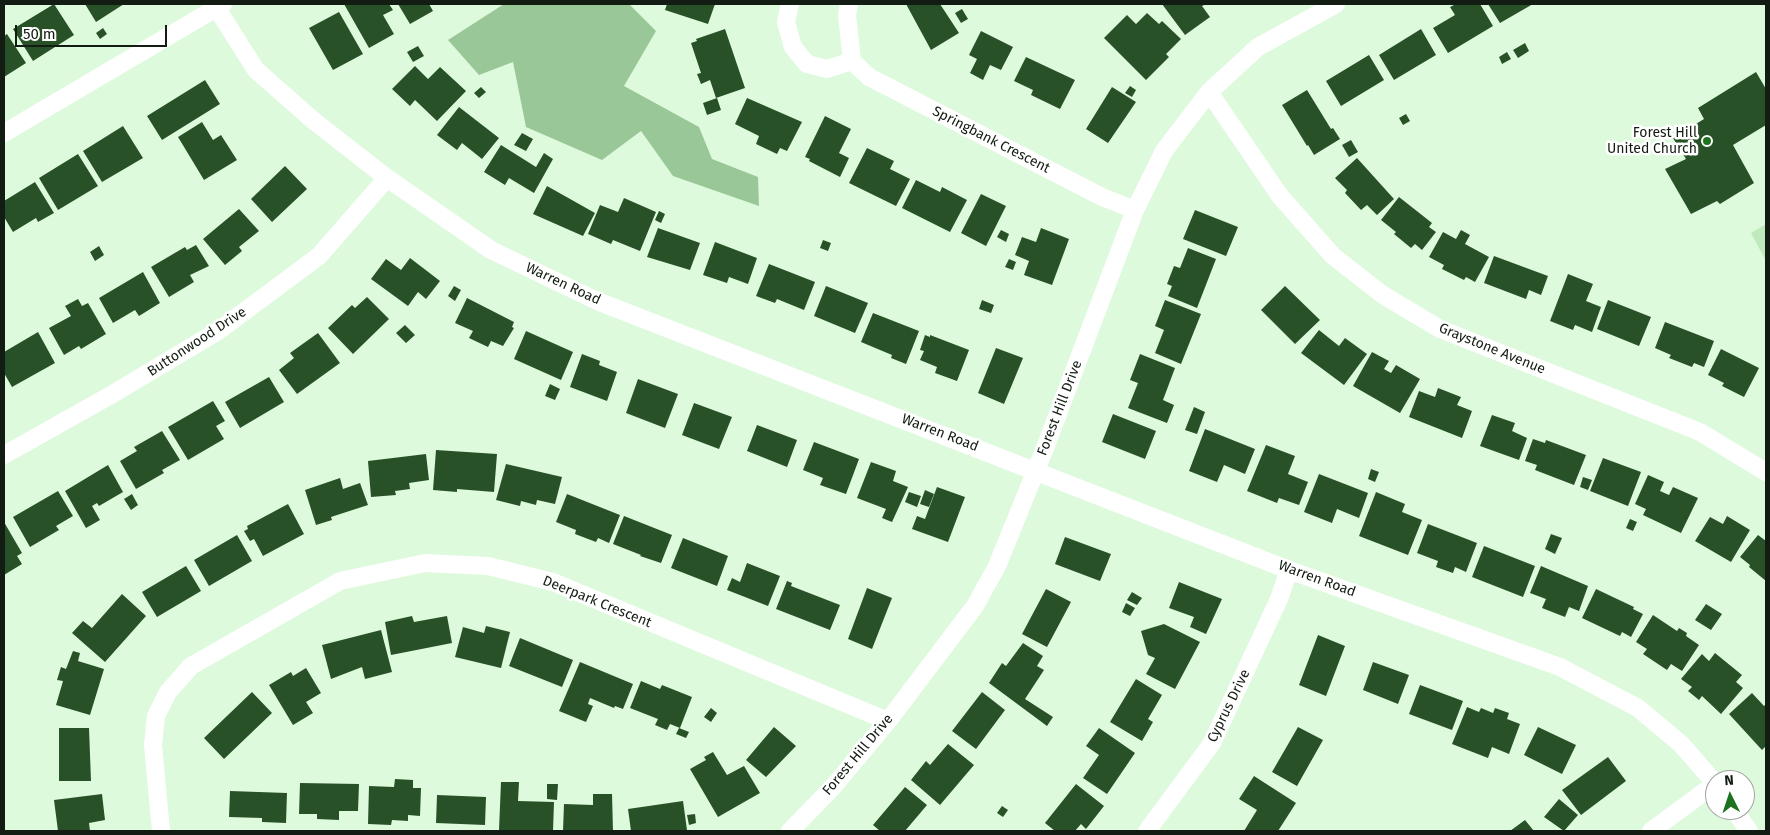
<!DOCTYPE html>
<html>
<head>
<meta charset="utf-8">
<style>
  body { margin:0 }
  #map { position:relative; width:1770px; height:835px; overflow:hidden; background:#defadc; font-family:"Fira Sans",sans-serif }
  canvas { display:block }
  .frame { position:absolute; inset:0; border:5px solid #131c12; pointer-events:none }
  .north { position:absolute; left:1705px; top:770px; width:50px; height:50px; box-sizing:border-box; background:#fff; border:1px solid #a1a4a0; border-radius:50%; rotate:356deg; font-size:14px; font-weight:700; line-height:20px; text-align:center; color:#131c12 }
  .north::after { content:''; display:block; margin:auto; width:18px; height:22px; background:#1d731d; clip-path:polygon(50% 0,100% 100%,50% 72%,0 100%) }
  .scale { position:absolute; left:15px; top:25px; width:152px; height:22px; box-sizing:border-box; border:2px solid #131c12; border-top:0; padding-left:6px; font-size:15px; line-height:18px; white-space:nowrap; color:#131c12; -webkit-text-stroke:4px #fff; paint-order:stroke }
</style>
</head>
<body>
<div id="map">
<canvas width="1770" height="835"></canvas>
<div class="frame"></div>
<div class="north">N</div>
<div class="scale">50 m</div>
</div>
<script>
const c = document.querySelector('canvas').getContext('2d');
c.lineJoin = 'round';
function fillPath(path, color) {
  c.fillStyle = color;
  c.fill(path, 'evenodd');
}
function shape(rows) {
  const path = new Path2D();
  for (const r of rows) {
    path.moveTo(r[0], r[1]);
    for (let i = 2; i < r.length; i += 2) path.lineTo(r[i], r[i + 1]);
  }
  return path;
}
function trace(path, color, width, dash) {
  c.strokeStyle = color;
  c.lineWidth = width;
  c.lineCap = dash ? 'butt' : 'round';
  c.setLineDash(dash || []);
  c.stroke(path);
}
function write(font, color, halo, rows, align = 'center') {
  c.font = font + ' "Fira Sans",sans-serif';
  c.lineWidth = 5;
  c.setLineDash([]);
  c.textBaseline = 'middle';
  c.strokeStyle = halo;
  c.fillStyle = color;
  for (const [text, x, y, turn = 0] of rows) {
    c.save();
    c.translate(x, y);
    c.rotate((+turn || 0) * Math.PI / 180);
    c.textAlign = isNaN(turn) ? turn : align;
    if (halo) c.strokeText(text, 0, 0);
    c.fillText(text, 0, 0);
    c.restore();
  }
}
const green = shape([
  [1766,224,1766,261,1751,233]
]);
const forest = shape([
  [504,4,629,4,656,31,624,86,699,127,712,159,758,177,759,206,673,176,641,131,602,160,526,127,513,62,479,75,448,40]
]);
const building = shape([
  [54,4,74,35,33,61,13,29],
  [85,4,124,4,96,22],
  [344,4,389,4,393,10,383,15,394,34,369,48],
  [398,4,429,4,433,11,410,24],
  [667,4,715,4,708,24,665,10],
  [906,4,940,4,959,33,931,50],
  [1162,4,1206,4,1202,6,1210,17,1185,35],
  [1456,4,1480,4,1493,26,1448,53,1433,28,1455,15,1450,7],
  [1488,4,1533,4,1500,23],
  [962,9,968,19,961,23,955,13],
  [339,12,363,54,333,70,309,28],
  [1147,13,1159,24,1162,21,1181,39,1166,54,1169,57,1146,80,1104,38,1127,15,1136,24],
  [103,28,107,34,100,39,96,33],
  [725,29,745,88,716,98,710,80,701,84,697,74,701,73,691,43,697,41,696,39],
  [1421,29,1436,55,1394,80,1379,55],
  [981,31,1013,47,1001,70,990,65,983,80,970,73,977,59,969,55],
  [7,34,26,63,4,77,4,36],
  [1525,43,1529,51,1518,58,1513,50],
  [418,46,424,56,413,62,407,52],
  [1507,52,1511,59,1502,64,1499,57],
  [1369,55,1384,80,1341,106,1326,81],
  [1026,57,1075,80,1060,109,1031,95,1033,90,1014,81],
  [415,66,428,79,440,67,466,91,437,121,415,100,410,106,392,89],
  [1756,72,1766,89,1766,125,1733,145,1754,183,1720,204,1717,201,1691,214,1665,169,1686,159,1673,138,1704,119,1698,108],
  [205,80,220,104,162,140,147,116],
  [1130,86,1136,90,1132,97,1125,93],
  [481,87,486,92,479,98,474,93],
  [1112,87,1136,102,1108,143,1086,129],
  [1307,90,1331,129,1333,128,1340,139,1314,155,1308,145,1307,146,1282,105],
  [717,98,721,110,707,115,703,103],
  [747,98,802,122,787,151,780,148,777,154,756,144,759,136,735,124],
  [459,107,499,138,482,159,462,143,457,150,437,135],
  [1406,114,1410,121,1403,125,1399,118],
  [825,116,851,129,839,153,849,158,840,177,809,161,810,159,805,157],
  [202,122,213,140,221,135,237,160,204,180,178,137],
  [123,126,143,158,102,182,83,151],
  [522,133,533,139,526,151,514,145],
  [1351,140,1358,152,1349,157,1342,145],
  [501,145,536,167,544,153,553,159,534,193,509,178,505,185,484,172],
  [867,148,894,161,890,169,910,179,896,206,849,183],
  [78,154,98,186,58,210,39,178],
  [1357,158,1394,199,1377,215,1367,205,1361,210,1345,193,1347,190,1335,178],
  [285,166,307,189,272,222,251,199],
  [916,180,940,192,942,187,967,200,950,232,902,208],
  [35,182,54,213,38,222,36,218,13,232,4,217,4,201],
  [547,186,595,213,583,236,533,214],
  [981,194,1006,206,986,246,961,233],
  [1399,197,1432,223,1429,227,1436,232,1422,250,1415,244,1411,248,1394,234,1396,232,1381,220],
  [624,198,656,212,640,251,613,240,611,244,588,234,600,205,618,212],
  [239,209,259,231,239,247,242,251,225,265,203,239],
  [1195,210,1238,227,1226,256,1183,239],
  [659,211,665,214,661,223,655,220],
  [658,228,700,243,690,270,647,257],
  [1041,228,1069,239,1052,285,1024,275,1029,261,1015,255,1022,237,1036,242],
  [1001,230,1009,234,1006,242,997,237],
  [1461,230,1470,235,1465,244,1489,257,1475,282,1466,277,1464,280,1442,269,1444,265,1429,257,1443,232,1456,239],
  [823,240,831,243,828,251,820,248],
  [715,242,757,258,748,284,729,277,727,283,703,275],
  [196,245,209,266,190,275,194,282,169,297,151,267,185,247,187,250],
  [99,246,104,255,95,261,90,252],
  [1188,248,1216,259,1197,308,1168,296,1172,286,1167,284,1174,266,1180,268],
  [1494,256,1548,276,1541,295,1529,290,1526,299,1484,283],
  [410,258,440,281,426,299,418,292,408,306,371,279,386,259,401,270],
  [1009,259,1016,262,1013,270,1005,267],
  [769,264,815,282,804,310,777,299,775,303,756,296],
  [143,272,160,303,139,316,135,310,113,323,99,298],
  [1568,274,1593,284,1586,301,1601,307,1592,332,1575,325,1573,330,1550,321],
  [454,286,461,290,455,301,448,296],
  [826,286,868,303,855,333,814,316],
  [1285,286,1320,320,1295,344,1261,310],
  [367,297,389,319,353,354,328,328,352,305,355,308],
  [467,298,514,322,512,327,514,328,503,346,491,341,488,347,469,338,473,331,455,323],
  [78,299,82,306,88,303,106,334,81,349,79,346,64,355,49,328,71,316,65,306],
  [982,300,994,305,991,313,979,309],
  [1165,300,1201,314,1181,364,1155,353,1164,330,1155,326],
  [1608,300,1651,317,1639,346,1597,329],
  [873,313,919,331,906,364,891,358,892,355,861,342],
  [1665,322,1714,341,1704,367,1694,363,1692,367,1669,358,1671,355,1655,348],
  [405,325,415,335,406,343,396,333],
  [1319,330,1339,346,1345,338,1367,354,1344,385,1301,353],
  [526,331,573,352,561,380,514,359],
  [38,332,55,363,12,387,4,373,4,352],
  [318,333,340,363,297,394,279,370,294,358,290,353],
  [925,335,930,337,930,335,969,350,957,381,935,373,937,367,920,360,924,351,920,350],
  [996,348,1023,358,1004,404,978,393],
  [1721,349,1759,368,1744,397,1722,386,1724,383,1708,375],
  [1372,352,1389,361,1384,369,1391,373,1396,365,1420,379,1400,413,1353,386],
  [582,354,600,361,599,365,617,372,607,401,570,387],
  [1140,354,1175,368,1163,400,1174,405,1167,423,1128,408,1138,383,1130,380],
  [269,377,284,402,240,428,225,402],
  [638,379,678,394,665,428,626,413],
  [550,384,560,389,555,400,545,396],
  [1438,388,1461,397,1457,405,1472,411,1462,438,1409,417,1419,391,1435,397],
  [213,401,225,421,216,426,224,439,188,460,168,427],
  [694,403,732,417,719,449,682,435],
  [1194,407,1205,412,1197,434,1185,430],
  [1113,414,1156,431,1145,459,1102,442],
  [1492,415,1515,423,1512,431,1527,438,1519,460,1480,446],
  [757,425,797,440,787,467,747,451],
  [1205,429,1255,449,1245,474,1224,465,1217,482,1189,471],
  [162,431,180,460,162,470,164,473,136,489,120,461,137,451,134,447],
  [1533,439,1545,443,1546,440,1586,455,1574,485,1535,470,1537,465,1525,461],
  [814,442,859,459,846,494,820,485,823,478,803,470],
  [1266,445,1295,456,1288,474,1308,482,1299,505,1279,498,1277,503,1247,491],
  [436,450,497,454,494,492,457,489,457,492,433,490],
  [426,454,429,480,409,483,410,489,395,491,396,495,371,497,368,461],
  [1603,458,1641,472,1628,506,1590,491],
  [871,462,896,471,893,481,908,487,892,522,882,518,886,509,857,498],
  [506,464,562,477,555,504,537,500,536,505,521,501,520,506,496,500],
  [108,465,123,492,99,506,97,503,92,506,100,520,86,528,65,491],
  [1371,469,1379,472,1375,482,1368,479],
  [1319,474,1368,493,1359,518,1337,509,1332,523,1304,512],
  [1648,475,1664,482,1660,491,1669,495,1673,487,1698,498,1681,533,1643,515,1646,509,1635,504],
  [1583,477,1592,480,1588,490,1580,487],
  [340,478,343,489,360,483,368,505,331,517,332,520,316,525,305,490],
  [937,487,965,497,948,542,912,529,917,516,925,519],
  [925,490,934,494,929,507,920,504],
  [58,491,73,516,56,526,59,530,30,547,13,517],
  [909,492,921,496,917,507,905,502],
  [1376,492,1405,504,1402,512,1422,520,1408,555,1359,536],
  [132,494,138,505,131,510,124,499],
  [567,494,620,515,609,543,598,538,596,542,575,534,576,530,556,522],
  [288,504,304,534,263,556,254,539,250,541,244,531,248,529,247,526],
  [624,516,672,535,661,563,640,556,641,555,613,544],
  [1727,516,1750,530,1731,562,1695,541,1710,517,1723,524],
  [1630,519,1637,522,1633,531,1626,528],
  [4,522,22,553,17,556,22,564,4,575],
  [1428,524,1477,543,1466,572,1455,567,1453,573,1436,567,1438,561,1417,553],
  [1551,534,1562,538,1555,554,1545,549],
  [237,535,252,561,209,586,194,560],
  [1758,535,1766,541,1766,581,1749,567,1750,565,1740,557],
  [1065,537,1111,554,1100,581,1055,564],
  [683,538,728,556,717,586,671,568],
  [1484,546,1535,566,1523,597,1472,577],
  [747,563,780,576,768,606,727,590,732,578,740,582],
  [186,566,201,591,157,617,142,592],
  [1541,566,1588,586,1579,611,1569,607,1565,617,1542,608,1546,599,1530,593],
  [787,581,792,583,791,586,840,605,830,630,776,609],
  [1179,582,1222,599,1206,634,1190,627,1194,617,1169,608],
  [867,588,892,598,872,649,848,639],
  [1046,589,1071,602,1047,647,1022,634],
  [1596,589,1634,607,1633,609,1643,614,1631,637,1622,632,1620,636,1582,618],
  [1132,592,1142,598,1137,605,1127,600],
  [122,594,146,616,105,662,72,633,83,621,92,628],
  [1126,603,1135,608,1130,616,1122,612],
  [1706,604,1722,614,1711,630,1695,620],
  [1653,615,1677,631,1679,628,1687,633,1686,636,1699,645,1682,671,1671,664,1667,670,1643,654,1647,649,1636,642],
  [412,616,414,622,447,616,452,643,391,655,385,622],
  [1164,624,1200,642,1175,689,1146,674,1155,658,1148,655,1141,631],
  [486,626,510,632,501,668,455,657,463,627,484,633],
  [381,630,392,672,365,679,362,667,331,679,322,645],
  [1318,635,1345,646,1326,696,1299,685],
  [520,638,573,660,562,687,509,666],
  [1023,643,1043,656,1037,666,1044,670,1025,699,1053,717,1047,726,989,683,1002,663,1006,666],
  [73,651,80,653,78,661,104,669,90,715,56,705,63,681,57,680,61,667,66,669],
  [1715,653,1742,675,1736,682,1743,688,1721,714,1702,696,1699,700,1688,691,1692,687,1681,679,1702,654,1709,661],
  [580,662,633,684,623,709,615,706,614,708,590,698,588,704,593,706,586,722,559,711],
  [1373,662,1409,675,1398,704,1363,690],
  [306,668,321,693,306,702,313,713,293,725,269,685,291,672,293,676],
  [1136,679,1162,695,1148,719,1153,722,1142,741,1110,722],
  [641,681,660,689,662,685,692,697,680,728,670,724,667,730,655,725,658,719,630,708],
  [1420,685,1463,701,1452,730,1409,714],
  [252,692,272,713,224,759,204,738],
  [982,692,1005,710,976,749,952,731],
  [1752,693,1764,706,1766,704,1766,746,1762,750,1729,714],
  [1467,707,1479,712,1481,708,1493,713,1495,708,1509,713,1507,719,1520,724,1509,754,1492,747,1488,758,1452,744],
  [711,708,717,713,711,722,704,717],
  [774,727,796,746,766,777,746,760],
  [1298,727,1323,740,1297,786,1272,772],
  [1538,727,1576,745,1562,774,1524,755],
  [59,728,89,728,91,781,59,781],
  [679,728,689,732,686,738,676,734],
  [1099,728,1135,753,1107,794,1083,778,1099,755,1086,746],
  [948,744,974,765,940,805,911,780,926,761,930,765],
  [713,752,727,775,744,766,760,793,718,817,690,769,706,760,704,757],
  [1608,757,1626,781,1581,815,1562,790],
  [1254,776,1296,803,1278,831,1244,831,1257,810,1239,799],
  [395,779,413,780,413,788,421,788,420,816,408,815,408,821,392,820,391,825,368,824,369,786,394,787],
  [501,782,519,782,518,801,554,802,553,831,499,830],
  [300,783,359,784,358,811,339,811,339,820,317,819,317,814,299,814],
  [547,784,558,784,557,800,547,799],
  [1076,784,1104,806,1086,829,1081,824,1075,831,1055,831,1045,823],
  [905,787,927,805,905,831,880,831,873,825],
  [230,791,287,793,286,823,262,822,262,818,229,817],
  [102,794,105,820,89,823,90,831,58,831,54,800],
  [593,794,612,794,613,831,563,831,564,804,593,805],
  [437,795,486,797,485,825,436,823],
  [1559,799,1578,815,1564,831,1544,817],
  [683,801,687,830,631,831,628,809],
  [1002,806,1008,810,1003,817,997,813],
  [695,814,696,823,689,825,687,815],
  [1525,820,1534,831,1510,831]
]);
const minor = shape([
  [214,4,256,70,314,121,387,178,491,250,597,301,1289,570,1560,667,1638,708,1681,744,1715,783],
  [790,4,786,22,793,47,807,64,827,69,852,61],
  [849,4,847,15,852,61,869,77,1102,197,1135,210],
  [1209,92,1280,196,1333,256,1383,295,1440,329,1700,432,1766,472],
  [4,133,223,4],
  [4,455,111,395,218,331,319,256,387,178],
  [1734,810,1749,831],
  [161,831,153,745,156,716,168,692,191,666,340,581,425,563,488,566,553,582,888,721],
  [790,831,832,788,888,721,975,606,997,566,1045,448,1135,210,1164,151,1209,92,1258,47,1336,4],
  [1147,831,1212,743,1279,599,1289,570],
  [1651,831,1715,784]
]);
const markers = [
  [1707,141,5,"#1d731d"]
];
const poiNames = [
  ["Forest Hill",1697,133],
  ["United Church",1697,149]
];
const streetNames = [
  ["Springbank Crescent",991,140,27],
  ["Warren Road",563,284,25],
  ["Buttonwood Drive",197,342,-33],
  ["Graystone Avenue",1492,349,22],
  ["Forest Hill Drive",1060,408,-69],
  ["Warren Road",940,433,21],
  ["Warren Road",1317,579,20],
  ["Deerpark Crescent",597,602,22],
  ["Cyprus Drive",1229,706,-64],
  ["Forest Hill Drive",858,755,-50]
];
fillPath(green, '#bfeabb');
fillPath(forest, '#9ac797');
fillPath(building, '#295127');
trace(minor, '#fff', 18);
for (const [x, y, r, color] of markers) {
  const dot = new Path2D();
  dot.arc(x, y, r, 0, 2 * Math.PI);
  c.fillStyle = color;
  c.fill(dot);
  trace(dot, '#fff', 2);
}
write('14px', '#131c12', '#fff', poiNames, 'right');
write('14px', '#131c12', '#fff', streetNames);
</script>
</body>
</html>
